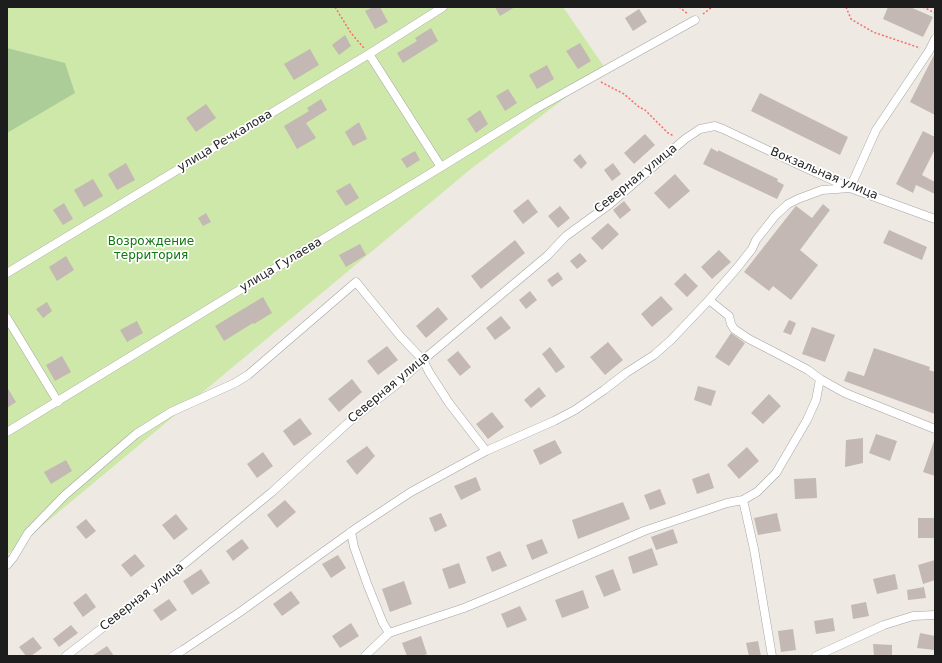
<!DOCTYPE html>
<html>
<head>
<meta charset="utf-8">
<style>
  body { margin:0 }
  #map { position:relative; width:942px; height:663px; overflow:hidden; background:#eee9e3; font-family:"DejaVu Sans",sans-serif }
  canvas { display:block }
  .frame { position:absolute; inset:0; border:8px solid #1d1d1d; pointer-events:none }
</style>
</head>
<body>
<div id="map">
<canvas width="942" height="663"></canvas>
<div class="frame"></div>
</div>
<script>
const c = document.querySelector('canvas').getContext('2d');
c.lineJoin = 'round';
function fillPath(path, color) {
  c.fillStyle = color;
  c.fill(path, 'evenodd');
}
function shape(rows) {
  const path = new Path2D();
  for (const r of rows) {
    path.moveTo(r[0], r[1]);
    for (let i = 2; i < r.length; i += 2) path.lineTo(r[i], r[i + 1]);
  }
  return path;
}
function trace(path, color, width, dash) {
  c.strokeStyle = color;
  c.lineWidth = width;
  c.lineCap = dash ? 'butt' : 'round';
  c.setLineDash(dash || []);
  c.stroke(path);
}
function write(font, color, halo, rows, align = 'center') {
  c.font = font + ' "DejaVu Sans",sans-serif';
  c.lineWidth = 3.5;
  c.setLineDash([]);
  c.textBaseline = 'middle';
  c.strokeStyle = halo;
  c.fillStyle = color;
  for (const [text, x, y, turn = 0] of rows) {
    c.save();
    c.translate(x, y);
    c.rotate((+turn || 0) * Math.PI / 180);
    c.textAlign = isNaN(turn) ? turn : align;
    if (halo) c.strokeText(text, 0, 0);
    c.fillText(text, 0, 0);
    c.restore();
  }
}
const grass = shape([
  [7,7,563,7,605,68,472,168,7,555]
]);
const forest = shape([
  [7,48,65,63,75,93,7,133]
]);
const building = shape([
  [373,7,380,7,388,22,375,29,365,11],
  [495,7,515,7,500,16],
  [888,7,910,7,933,17,923,37,883,19],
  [639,9,647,22,633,31,625,18],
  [431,28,438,41,403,63,397,53,417,41,415,38],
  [345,35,351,46,339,55,332,45],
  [580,43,591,61,578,69,566,51],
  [310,49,319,65,294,80,284,64],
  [935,53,935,115,910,102],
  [547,65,554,79,537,89,529,75],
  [508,89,517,103,505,111,496,96],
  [760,93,848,137,840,155,751,111],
  [321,99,327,110,306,123,316,138,297,149,284,126,309,111,307,108],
  [206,104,216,118,196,132,186,118],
  [480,110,488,124,476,133,467,119],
  [359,122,367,139,353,146,345,132],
  [923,131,935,137,935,149,922,175,935,182,935,194,916,185,913,193,896,184],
  [645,134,655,145,634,164,624,153],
  [711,148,718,152,718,150,778,179,777,181,784,185,777,199,703,164],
  [415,151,420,160,407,168,401,159],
  [580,154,587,163,581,169,573,160],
  [126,163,135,180,117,190,108,174],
  [613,163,621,174,612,181,604,170],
  [675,174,690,191,669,209,654,193],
  [93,179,103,196,84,207,74,190],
  [350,183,359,198,346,206,336,191],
  [528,199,538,212,523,224,513,211],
  [624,201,631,210,620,219,613,210],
  [64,203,73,219,63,225,53,210],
  [823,204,830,210,800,250,818,265,791,300,773,286,769,291,744,272,795,207,796,206,812,218],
  [560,206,570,218,558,228,548,216],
  [206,213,211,222,203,226,198,218],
  [608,223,619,234,602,250,591,238],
  [889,230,927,247,922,260,883,243],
  [515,240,525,253,481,289,471,276],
  [360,244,366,255,346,267,339,255],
  [719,250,731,262,712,279,701,267],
  [580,253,587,261,577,269,570,261],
  [66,256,74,270,57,281,49,267],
  [558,272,563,279,552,287,547,280],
  [685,273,698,286,687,297,674,284],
  [530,291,537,300,526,309,519,300],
  [661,296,673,309,652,327,641,314],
  [263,297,272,313,254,324,253,323,224,341,215,326],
  [47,302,52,311,43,318,36,309],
  [438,307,448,319,426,338,416,326],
  [501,316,511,328,495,340,486,328],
  [789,320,796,323,791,335,783,332],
  [137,321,143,333,127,342,120,330],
  [812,327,835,335,825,362,802,354],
  [731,333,745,343,729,366,715,357],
  [608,342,623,360,605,375,590,357],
  [387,346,398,360,378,375,367,361],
  [550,347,565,367,556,373,542,354],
  [874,348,930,367,929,370,935,372,935,414,844,381,848,371,864,376],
  [458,351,471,367,460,376,447,360],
  [62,356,71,372,55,381,46,365],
  [352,379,362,392,339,412,328,399],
  [698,386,716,391,711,406,694,400],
  [7,387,16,402,7,408],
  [539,387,546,396,531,408,524,400],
  [769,394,781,406,763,424,751,413],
  [492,412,504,427,488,439,476,424],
  [300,418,312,434,294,446,283,431],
  [876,434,897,441,890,461,869,453],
  [863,438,863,463,845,467,846,440],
  [555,440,562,453,540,465,533,450],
  [934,441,935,441,935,476,923,472],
  [367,446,375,456,357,475,346,461],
  [747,447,759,461,739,479,727,465],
  [263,452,273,466,257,478,247,464],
  [66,460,72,471,51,484,44,472],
  [709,473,714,488,697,494,692,479],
  [476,477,481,490,461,500,454,486],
  [816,478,817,498,795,499,794,479],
  [660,489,666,504,650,510,644,495],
  [285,500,296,512,277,528,267,515],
  [623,502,630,519,578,539,572,520],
  [441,513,447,526,435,532,429,518],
  [777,513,781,531,758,535,754,518],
  [176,514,188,529,174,540,162,525],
  [918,518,935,518,935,538,918,538],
  [86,519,96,531,86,539,76,527],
  [673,529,678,543,656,550,651,537],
  [242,539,249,548,233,561,226,551],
  [542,539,548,553,532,560,526,545],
  [652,548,658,565,633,574,628,557],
  [500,551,507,566,492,572,486,557],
  [135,554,145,566,131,577,121,565],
  [338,555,346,568,331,578,322,564],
  [935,560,935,580,923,584,918,565],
  [459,563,466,583,449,589,442,569],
  [201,569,210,583,192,595,183,581],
  [613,569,621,590,604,597,595,576],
  [895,574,898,589,877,594,873,579],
  [404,581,412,604,390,612,382,589],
  [924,587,926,598,908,600,907,590],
  [583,590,589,608,562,618,555,600],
  [291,591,300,603,282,616,273,604],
  [86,593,96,607,83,617,73,603],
  [169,599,177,610,161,621,153,610],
  [866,602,869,616,853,619,851,605],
  [520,606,527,620,507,628,501,614],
  [833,618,835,631,816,634,814,621],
  [351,623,359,636,340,648,332,636],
  [71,625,78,633,59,647,53,639],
  [793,629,796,650,781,652,778,631],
  [920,633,935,636,935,650,917,648],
  [421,636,427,654,422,656,407,656,402,643],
  [33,637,42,648,31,656,26,656,19,647],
  [758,641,761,656,749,656,746,643],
  [873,644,892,645,892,656,874,656],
  [107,646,114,656,92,656]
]);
const path = shape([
  [335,7,351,33,364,48],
  [679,7,688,14],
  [846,7,851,19,873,32,920,48],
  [923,7,935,13],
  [703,14,712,7],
  [601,82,624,94,639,107,645,110,668,133,674,136]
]);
const minor = shape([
  [935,39,929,51,876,130,850,188,822,190,798,199,788,204,775,216,756,240,752,249,737,268,709,300,729,316,731,324,734,329,749,339,780,355,808,370,820,379,845,393,935,429],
  [441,167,537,108,695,20],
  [7,273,369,54,443,7],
  [7,318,58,402],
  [7,432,441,167,369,54],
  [743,500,754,549,772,656],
  [351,532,354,547,368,586,383,623,389,633],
  [7,565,13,558,28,533,65,495,136,434,171,412,235,383,248,375,356,282,401,337,423,360,429,372,449,403,486,451],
  [66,656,172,574,272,492,350,421,397,384,423,360,547,256,566,236,610,204,685,139,700,129,715,126,723,129,799,165,850,188,935,219],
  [173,656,183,650,240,612,358,527,411,492,486,451,554,421,575,410,604,390,626,373,654,355,671,340,709,300],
  [365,656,389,633,464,608,498,594,644,531,727,503,743,500,757,492,776,473,807,420,816,400,820,379],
  [816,656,884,625,913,616,935,615]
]);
const streetNames = [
  ["улица Речкалова",225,141,-31],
  ["Вокзальная улица",824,174,23],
  ["Северная улица",636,179,-39],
  ["улица Гулаева",281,265,-31],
  ["Северная улица",389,388,-40],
  ["Северная улица",142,597,-38]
];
const parkNames = [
  ["Возрождение",151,242],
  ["территория",151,256]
];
fillPath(grass, '#cee8a9');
fillPath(forest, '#adcd98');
fillPath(building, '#c3b8b3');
trace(minor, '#a4a4a4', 9);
trace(path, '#f76c6b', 1.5, [2, 2]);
trace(minor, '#fff', 8);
write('12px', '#1d1d1d', '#fff', streetNames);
write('12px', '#0e790d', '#fff', parkNames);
</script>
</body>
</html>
